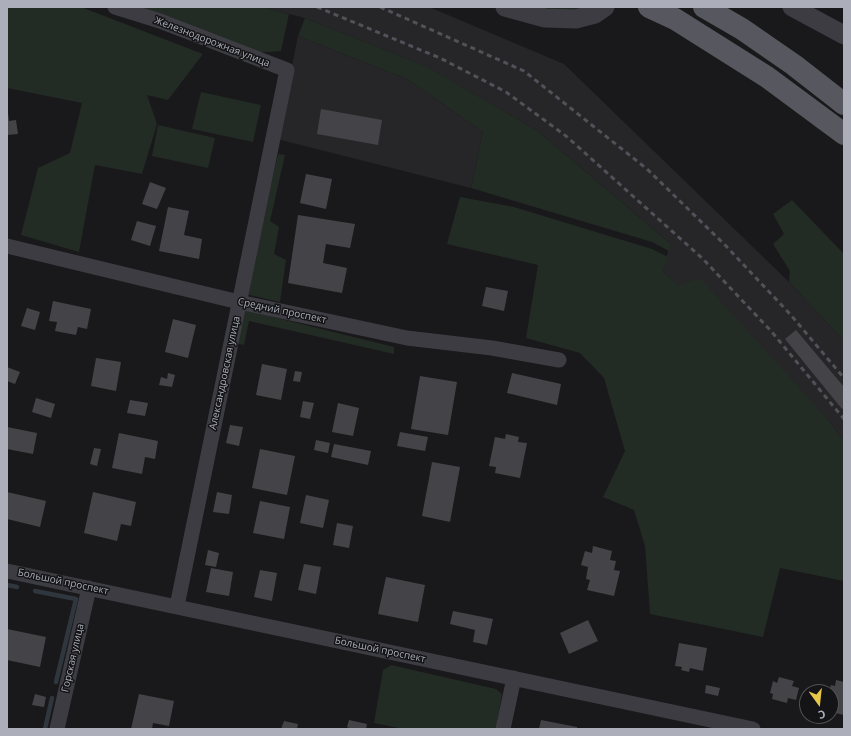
<!DOCTYPE html>
<html>
<head>
<meta charset="utf-8">
<style>
  body { margin:0 }
  #map { position:relative; width:851px; height:736px; overflow:hidden; background:#19191b; font-family:"Open Sans",sans-serif }
  canvas { display:block }
  .frame { position:absolute; inset:0; border:8px solid #acafba; pointer-events:none }
  .north { position:absolute; left:799px; top:684px; width:40px; height:40px; box-sizing:border-box; background:#141416; border:1px solid #515258; border-radius:50%; rotate:165deg; font-size:11px; font-weight:700; line-height:16px; text-align:center; color:#acafba }
  .north::after { content:''; display:block; margin:auto; width:14px; height:18px; background:#e6c747; clip-path:polygon(50% 0,100% 100%,50% 72%,0 100%) }
</style>
</head>
<body>
<div id="map">
<canvas width="851" height="736"></canvas>
<div class="frame"></div>
<div class="north">С</div>
</div>
<script>
const c = document.querySelector('canvas').getContext('2d');
c.lineJoin = 'round';
function fillPath(path, color) {
  c.fillStyle = color;
  c.fill(path, 'evenodd');
}
function shape(rows) {
  const path = new Path2D();
  for (const r of rows) {
    path.moveTo(r[0], r[1]);
    for (let i = 2; i < r.length; i += 2) path.lineTo(r[i], r[i + 1]);
  }
  return path;
}
function trace(path, color, width, dash) {
  c.strokeStyle = color;
  c.lineWidth = width;
  c.lineCap = dash ? 'butt' : 'round';
  c.setLineDash(dash || []);
  c.stroke(path);
}
function write(font, color, halo, rows, align = 'center') {
  c.font = font + ' "Open Sans",sans-serif';
  c.lineWidth = 3;
  c.setLineDash([]);
  c.textBaseline = 'middle';
  c.strokeStyle = halo;
  c.fillStyle = color;
  for (const [text, x, y, turn = 0] of rows) {
    c.save();
    c.translate(x, y);
    c.rotate((+turn || 0) * Math.PI / 180);
    c.textAlign = isNaN(turn) ? turn : align;
    if (halo) c.strokeText(text, 0, 0);
    c.fillText(text, 0, 0);
    c.restore();
  }
}
const built = shape([
  [262,7,429,7,564,64,789,282,844,341,844,441,827,418,663,272,670,243,538,131,427,67,305,18],
  [298,36,407,79,483,132,471,188,277,139]
]);
const green = shape([
  [7,7,81,7,203,54,168,100,147,95,157,124,142,174,95,165,79,252,21,235,38,168,70,153,82,103,7,88],
  [138,7,262,7,289,14,281,51,253,53],
  [524,7,591,7,575,14],
  [305,18,428,67,538,131,671,244,669,251,652,242,471,188,483,132,407,79,298,36],
  [201,92,261,105,253,142,192,129],
  [158,125,215,138,208,168,152,156],
  [278,154,285,155,270,221,279,227,274,254,286,260,280,302,245,294],
  [460,197,514,207,652,249,668,257,663,272,679,285,700,278,827,418,844,441,844,581,780,568,763,637,650,614,645,546,634,510,603,497,625,451,604,378,580,353,526,338,538,265,447,244],
  [792,200,844,254,844,341,789,282,790,271,773,244,784,234,773,214],
  [245,310,394,347,394,354,249,321,244,345,235,343],
  [391,665,496,689,502,694,496,729,404,729,374,723,383,670]
]);
const stream = shape([
  [7,585,17,587],
  [35,591,76,599,56,682],
  [45,729,52,698]
]);
const building = shape([
  [321,109,382,120,378,145,317,134],
  [7,113,8,113,9,121,16,120,18,134,7,135],
  [306,174,332,179,326,209,300,203],
  [150,182,166,188,157,209,142,204],
  [168,207,189,211,184,235,202,239,199,259,159,251],
  [298,215,355,224,350,248,326,244,323,263,347,268,342,293,288,283],
  [137,221,156,226,150,246,131,240],
  [486,287,508,291,504,311,482,306],
  [53,301,91,309,87,329,78,327,76,335,55,331,57,322,49,321],
  [27,308,40,312,35,330,21,326],
  [173,319,196,325,188,358,165,352],
  [796,330,844,387,844,407,842,409,785,339],
  [96,358,121,362,116,391,91,386],
  [262,364,287,369,281,400,256,395],
  [7,367,20,372,15,384,7,381],
  [295,371,302,372,300,382,293,381],
  [168,373,175,375,172,387,159,385,161,377,167,379],
  [512,373,561,384,557,405,507,393],
  [420,376,457,382,448,435,411,429],
  [36,398,55,404,51,418,32,412],
  [130,400,148,403,145,416,127,413],
  [303,401,314,403,310,419,300,417],
  [338,403,359,408,353,436,332,432],
  [230,425,243,427,239,446,226,443],
  [7,427,37,433,33,454,7,449],
  [400,432,428,437,425,451,397,446],
  [119,433,158,441,155,459,145,457,142,474,112,468],
  [506,434,519,437,518,442,527,443,520,478,495,473,496,467,489,466,495,437,505,439],
  [316,440,330,443,328,453,314,450],
  [334,444,371,451,368,465,331,457],
  [94,448,101,449,97,466,90,464],
  [260,449,295,456,287,495,252,488],
  [432,462,460,467,450,522,422,516],
  [7,492,46,501,40,527,7,519],
  [93,492,136,502,131,526,121,524,117,541,84,533],
  [217,492,232,495,229,514,213,512],
  [306,495,329,500,323,528,300,523],
  [260,501,290,507,284,539,253,533],
  [337,523,353,526,349,548,333,545],
  [593,546,612,551,610,560,616,561,614,570,620,571,614,596,587,590,590,580,586,579,588,567,581,565,585,551,592,553],
  [208,550,219,553,216,567,205,565],
  [304,564,321,567,316,594,298,590],
  [211,568,233,572,229,596,206,592],
  [260,570,277,573,272,601,254,597],
  [386,577,425,585,418,622,378,614],
  [453,611,493,619,487,645,473,642,475,630,450,624],
  [588,620,598,641,569,654,560,633],
  [7,629,46,637,40,667,7,660],
  [679,643,707,648,703,671,690,668,689,672,681,670,682,667,675,666],
  [779,677,794,681,792,686,799,688,796,700,788,698,787,703,772,699,773,694,770,693,773,681,777,683],
  [836,680,844,682,844,715,831,712,833,705,831,704,831,692,829,692,831,685,835,686],
  [706,685,720,688,718,696,705,693],
  [35,694,46,697,44,707,32,705],
  [139,694,174,701,169,726,153,723,152,729,131,729],
  [349,720,367,724,366,729,351,729,347,727],
  [541,720,577,727,577,729,539,729],
  [284,721,298,724,297,729,281,729]
]);
const minor = shape([
  [115,7,160,21,287,70,177,606],
  [7,246,239,302,407,338,492,348,559,360],
  [7,571,753,729],
  [57,729,89,588],
  [503,729,514,678]
]);
const tertiary = shape([
  [505,7,545,18,576,19,595,14,605,7],
  [792,7,844,35]
]);
const primary = shape([
  [649,7,675,19,767,77,844,134],
  [704,7,742,29,794,65,844,104]
]);
const rail = shape([
  [317,7,440,58,506,92,566,136,703,259,771,331,844,419],
  [380,7,524,71,647,169,725,245,790,314,844,378]
]);
const streetNames = [
  ["Железнодорожная улица",212,42,21],
  ["Средний проспект",282,311,12],
  ["Александровская улица",225,373,-78],
  ["Большой проспект",63,582,12],
  ["Большой проспект",380,650,12],
  ["Горская улица",73,658,-77]
];
fillPath(built, '#262528');
fillPath(green, '#232b25');
trace(stream, '#30363e', 4.5);
fillPath(building, '#444448');
trace(minor, '#3c3c42', 15);
trace(tertiary, '#3c3c42', 19);
trace(primary, '#57575f', 22);
trace(rail, '#515259', 3, [5, 4]);
write('10px', '#acafba', '#141416', streetNames);
</script>
</body>
</html>
